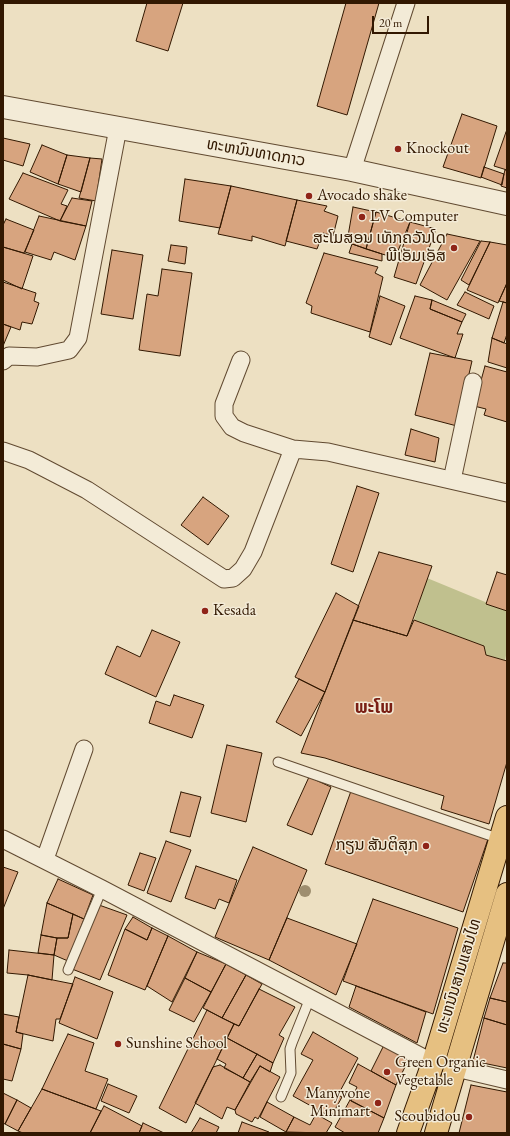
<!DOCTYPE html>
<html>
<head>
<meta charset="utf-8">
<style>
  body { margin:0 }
  #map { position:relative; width:510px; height:1136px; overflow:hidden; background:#ede0c2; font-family:"EB Garamond",serif }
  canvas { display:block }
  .frame { position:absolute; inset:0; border:4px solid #321801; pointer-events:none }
  .scale { position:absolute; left:372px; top:16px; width:57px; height:18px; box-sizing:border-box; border:2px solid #321801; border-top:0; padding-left:5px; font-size:12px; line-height:14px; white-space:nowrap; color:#321801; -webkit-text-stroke:3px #f3ebd7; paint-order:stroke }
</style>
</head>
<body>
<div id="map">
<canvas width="510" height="1136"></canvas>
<div class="frame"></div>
<div class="scale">20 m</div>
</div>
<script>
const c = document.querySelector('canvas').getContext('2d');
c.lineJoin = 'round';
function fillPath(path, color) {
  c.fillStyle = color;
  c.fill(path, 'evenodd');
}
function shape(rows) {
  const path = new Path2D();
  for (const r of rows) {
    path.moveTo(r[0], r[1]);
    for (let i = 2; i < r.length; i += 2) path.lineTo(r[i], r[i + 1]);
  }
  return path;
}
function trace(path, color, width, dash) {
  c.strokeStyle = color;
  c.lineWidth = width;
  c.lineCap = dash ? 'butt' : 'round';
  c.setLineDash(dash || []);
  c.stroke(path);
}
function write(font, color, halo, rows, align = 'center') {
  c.font = font + ' "EB Garamond","Noto Sans Lao",serif';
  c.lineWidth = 3;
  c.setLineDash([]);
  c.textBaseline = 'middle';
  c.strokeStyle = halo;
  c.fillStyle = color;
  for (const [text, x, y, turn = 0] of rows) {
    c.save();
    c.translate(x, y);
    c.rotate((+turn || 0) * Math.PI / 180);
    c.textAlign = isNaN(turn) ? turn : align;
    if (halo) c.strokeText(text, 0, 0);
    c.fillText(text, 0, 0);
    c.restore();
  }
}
const green = shape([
  [427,578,507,611,507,651,505,660,486,655,484,646,414,620]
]);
const building = shape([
  [147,3,183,3,168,51,136,41,147,3],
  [346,3,379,3,347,115,317,106,346,3],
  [462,114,497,126,481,178,443,167,462,114],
  [506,132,507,132,507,170,494,166,506,132],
  [3,138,30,144,23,166,3,160,3,138],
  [42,145,67,155,58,184,30,172,42,145],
  [67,155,90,158,81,192,58,184,67,155],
  [90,158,102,159,96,201,79,198,90,158],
  [484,167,504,174,502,185,481,177,484,167],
  [505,170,507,170,507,188,501,186,505,170],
  [23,173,68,190,61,204,67,206,60,221,9,199,23,173],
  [185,179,231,186,220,228,179,221,185,179],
  [231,186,297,200,285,246,252,236,252,241,218,234,231,186],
  [72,198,92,201,86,226,60,221,72,198],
  [297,200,327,206,324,211,338,216,333,236,323,233,317,249,286,241,297,200],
  [353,207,376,212,366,249,347,242,353,207],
  [376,212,410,222,395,258,366,249,376,212],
  [39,216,86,226,75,260,54,252,51,260,25,252,39,216],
  [6,219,34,230,24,253,3,247,3,225,6,219],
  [410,222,436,229,416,284,394,277,410,222],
  [447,234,480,241,447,300,420,285,447,234],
  [481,241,490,242,469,285,461,280,481,241],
  [490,242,507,245,507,283,498,303,467,290,490,242],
  [352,244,382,254,382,261,349,253,352,244],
  [171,245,187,247,185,264,168,261,171,245],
  [3,247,33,256,22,289,3,280,3,247],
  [112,250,143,255,133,319,101,314,112,250],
  [324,253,378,267,375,273,383,277,370,332,311,313,312,306,306,303,324,253],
  [162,269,192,273,180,356,139,350,147,294,158,296,162,269],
  [3,282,36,293,34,301,39,303,32,324,22,322,20,330,3,324,3,282],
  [507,283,507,303,499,301,507,283],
  [465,292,494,306,489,319,457,305,465,292],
  [380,296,405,306,391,345,369,337,380,296],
  [415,296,432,300,430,309,462,322,457,334,463,334,455,358,400,338,415,296],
  [432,300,466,314,462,322,430,309,432,300],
  [503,302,507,303,507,334,504,343,492,338,503,302],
  [3,324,11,327,3,346,3,324],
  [492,338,507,344,507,368,488,362,492,338],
  [430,353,472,361,457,426,415,415,430,353],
  [485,366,507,372,507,422,484,415,486,409,474,406,485,366],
  [411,429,439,438,435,462,405,455,411,429],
  [357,486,379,493,353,572,331,564,357,486],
  [203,497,229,516,208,545,181,525,203,497],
  [379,552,432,566,407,636,353,620,379,552],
  [497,572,507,575,507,611,486,604,497,572],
  [336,593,359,606,325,692,295,677,336,593],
  [353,620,407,636,414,620,484,646,486,655,507,661,507,762,489,824,441,809,444,796,325,758,301,753,353,620],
  [152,630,180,642,156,697,105,674,117,646,140,657,152,630],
  [299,679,325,692,301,736,276,722,299,679],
  [174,695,204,705,192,738,149,723,156,701,170,706,174,695],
  [227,745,262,753,246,822,211,813,227,745],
  [309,777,331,787,312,835,287,825,309,777],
  [351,791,488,839,463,912,325,864,351,791],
  [181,792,201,797,190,837,170,832,181,792],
  [166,841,191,850,171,902,147,893,166,841],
  [253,847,307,870,269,960,215,937,253,847],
  [140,853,156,858,144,891,128,885,140,853],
  [196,866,237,880,229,903,219,899,215,909,185,898,196,866],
  [3,867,18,872,3,909,3,867],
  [58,879,93,895,84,919,47,903,58,879],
  [373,899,458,928,433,1014,343,981,373,899],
  [47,903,73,914,68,938,57,938,41,935,47,903],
  [99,905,127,915,100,980,72,969,99,905],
  [73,914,84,919,68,961,54,955,57,938,68,938,73,914],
  [133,917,152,928,147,940,125,929,133,917],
  [287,918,357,944,336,995,269,960,287,918],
  [152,928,168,936,145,990,108,975,125,929,147,940,152,928],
  [41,935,57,938,54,955,38,953,41,935],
  [168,936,197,952,172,1002,147,986,168,936],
  [9,950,54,955,52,980,28,975,7,973,9,950],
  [197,952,226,964,211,992,185,978,197,952],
  [503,963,507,963,507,1002,490,998,503,963],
  [226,964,246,975,222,1018,203,1008,226,964],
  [28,975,73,984,60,1019,56,1019,53,1041,16,1032,28,975],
  [246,975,262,984,239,1026,222,1018,246,975],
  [75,977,113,992,97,1039,59,1023,75,977],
  [185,978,211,992,194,1022,169,1010,185,978],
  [356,986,426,1012,417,1043,349,1007,356,986],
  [259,989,295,1007,279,1035,284,1038,273,1063,227,1038,234,1024,239,1026,259,989],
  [490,998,507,1002,507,1025,484,1018,490,998],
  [207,1010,234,1024,186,1123,159,1108,207,1010],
  [3,1014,19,1017,16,1032,23,1034,21,1049,3,1044,3,1014],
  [484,1018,507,1025,507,1068,473,1061,484,1018],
  [313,1032,358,1058,338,1095,342,1097,331,1117,293,1096,313,1060,301,1054,313,1032],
  [68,1034,94,1043,85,1071,108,1079,96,1109,42,1089,68,1034],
  [227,1038,257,1054,243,1078,224,1068,226,1064,217,1059,227,1038],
  [3,1044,21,1049,12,1081,3,1079,3,1044],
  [384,1045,409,1059,396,1085,371,1071,384,1045],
  [257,1054,273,1063,270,1072,260,1066,250,1082,243,1078,257,1054],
  [358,1064,396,1085,384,1118,351,1101,357,1087,349,1083,358,1064],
  [220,1065,250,1082,235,1110,227,1107,222,1119,195,1103,213,1067,220,1065],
  [260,1066,280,1077,258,1119,255,1117,252,1122,236,1114,235,1110,260,1066],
  [108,1084,137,1096,129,1113,101,1101,108,1084],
  [471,1085,507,1092,507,1133,459,1133,471,1085],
  [42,1089,101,1111,90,1133,23,1133,18,1131,42,1089],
  [3,1093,17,1100,5,1124,3,1123,3,1093],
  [17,1100,31,1108,18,1131,5,1124,17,1100],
  [350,1100,384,1118,378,1133,345,1133,335,1127,350,1100],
  [267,1102,294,1117,286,1132,260,1117,267,1102],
  [104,1106,142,1126,139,1133,90,1133,104,1106],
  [316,1114,332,1123,326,1133,286,1132,294,1117,310,1125,316,1114],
  [200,1118,219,1127,216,1133,191,1133,200,1118],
  [242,1122,269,1132,269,1133,238,1133,242,1122],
  [143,1123,164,1133,139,1133,143,1123]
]);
const service = shape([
  [278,762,500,839],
  [68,970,102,889],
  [281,1097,291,1073,290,1049,292,1043,310,998]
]);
const minor = shape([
  [352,170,406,3],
  [241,360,224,404,224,416,232,427,244,433,293,449],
  [3,361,9,356,37,357,69,350,78,338,118,128],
  [3,451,29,460,87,490,224,579,233,578,243,569,253,552,293,449,328,452,507,493],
  [452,480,473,382],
  [3,839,102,889,433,1063],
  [45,859,84,749],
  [456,1068,507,1080]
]);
const tertiary = shape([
  [3,107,352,170,507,204]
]);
const primary = shape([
  [408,1133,433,1063,507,817],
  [436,1133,507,894]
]);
const trees = [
  [305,891]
];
const markers = [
  [398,149,4,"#8f2418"],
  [309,196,4,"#8f2418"],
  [362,217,4,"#8f2418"],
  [454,248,4,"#8f2418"],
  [205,611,4,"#8f2418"],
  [426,846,4,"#8f2418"],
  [118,1044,4,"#8f2418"],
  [387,1072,4,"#8f2418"],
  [378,1103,4,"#8f2418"],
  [469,1117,4,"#8f2418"]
];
const poiNames = [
  ["Knockout",406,149],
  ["Avocado shake",317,196],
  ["LV Computer",370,217],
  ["ສະໂມສອນ ເທັກຄວັນໂດ",446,239,"right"],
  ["ພີເອັມເອັສ",446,257,"right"],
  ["Kesada",213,611],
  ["ກຽນ ສັນຕິສຸກ",418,846,"right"],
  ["Sunshine School",126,1044],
  ["Green Organic",395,1063],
  ["Vegetable",395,1081],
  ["Manyvone",370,1094,"right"],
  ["Minimart",370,1112,"right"],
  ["Scoubidou",461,1117,"right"]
];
const streetNames = [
  ["ທະຫນົນທາດກາວ",256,153,10],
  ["ທະຫນົນສາມແສນໄທ",459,976,-73]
];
const quarterNames = [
  ["ພະໂພ",374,708]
];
fillPath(green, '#c0c08e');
fillPath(building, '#d7a47f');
trace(building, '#321801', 1);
trace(service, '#614a31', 11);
trace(minor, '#614a31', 19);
trace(tertiary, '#614a31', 24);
trace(primary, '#321801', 24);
trace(service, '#f3ebd7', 9);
trace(minor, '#f3ebd7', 17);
trace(tertiary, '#f3ebd7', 22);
trace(primary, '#e6c081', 22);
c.fillStyle = '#9e8e6f';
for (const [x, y] of trees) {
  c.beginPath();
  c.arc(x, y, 6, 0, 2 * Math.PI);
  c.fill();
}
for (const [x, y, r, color] of markers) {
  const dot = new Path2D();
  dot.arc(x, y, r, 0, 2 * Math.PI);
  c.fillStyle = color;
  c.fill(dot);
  trace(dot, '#f3ebd7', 1.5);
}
write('16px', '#321801', '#f3ebd7', poiNames, 'left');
write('16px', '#321801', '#f3ebd7', streetNames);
write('bold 18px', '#7a1f14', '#f3ebd7', quarterNames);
</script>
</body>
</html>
